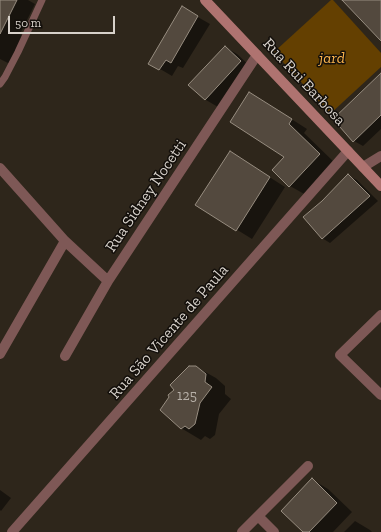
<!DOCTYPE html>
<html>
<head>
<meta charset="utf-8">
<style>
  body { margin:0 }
  #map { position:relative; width:381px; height:532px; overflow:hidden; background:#2e261b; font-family:"Zilla Slab",serif }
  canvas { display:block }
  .scale { position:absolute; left:8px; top:16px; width:107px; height:18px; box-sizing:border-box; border:2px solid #d7d1ca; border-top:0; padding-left:5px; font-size:12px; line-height:14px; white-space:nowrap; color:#d7d1ca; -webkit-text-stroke:3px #130f0b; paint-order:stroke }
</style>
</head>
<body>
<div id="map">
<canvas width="381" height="532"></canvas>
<div class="scale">50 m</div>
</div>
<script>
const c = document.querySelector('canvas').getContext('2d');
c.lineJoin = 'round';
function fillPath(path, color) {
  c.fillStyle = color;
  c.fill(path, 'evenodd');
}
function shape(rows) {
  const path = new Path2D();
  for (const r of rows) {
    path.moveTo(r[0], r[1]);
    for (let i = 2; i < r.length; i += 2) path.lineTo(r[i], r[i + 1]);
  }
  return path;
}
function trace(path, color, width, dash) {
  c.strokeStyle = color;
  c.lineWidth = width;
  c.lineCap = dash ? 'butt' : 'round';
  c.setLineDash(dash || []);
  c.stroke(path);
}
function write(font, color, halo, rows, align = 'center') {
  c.font = font + ' "Zilla Slab",serif';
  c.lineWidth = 3;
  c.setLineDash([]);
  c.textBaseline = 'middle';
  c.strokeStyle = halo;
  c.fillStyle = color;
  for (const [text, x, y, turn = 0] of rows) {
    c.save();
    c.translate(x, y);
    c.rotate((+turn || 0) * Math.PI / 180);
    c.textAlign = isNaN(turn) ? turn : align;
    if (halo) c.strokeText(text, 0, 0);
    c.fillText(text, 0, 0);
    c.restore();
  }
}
const green = shape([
  [331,0,333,0,381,53,381,67,330,114,274,52]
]);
const shadow = shape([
  [0,0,28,0,35,4,20,34,23,36,10,64,0,59],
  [182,8,210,24,183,68,178,66,172,76,150,63],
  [225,47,237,54,253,69,218,107,206,100,190,85],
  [381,75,381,129,363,146,354,141],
  [265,102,307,129,304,133,335,163,306,195,290,186,273,170,286,156],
  [230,152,285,187,252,239,197,205],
  [349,176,357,180,378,201,330,243,322,238,323,202],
  [196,367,216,378,225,386,225,394,231,399,219,414,215,435,210,439,205,436,201,440,181,428],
  [313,480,328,489,352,512,333,532,304,532],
  [0,490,11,498,1,511,0,510],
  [355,521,370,530,372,532,344,532]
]);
const building = shape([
  [0,0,17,0,0,34,0,0],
  [342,0,381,0,381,41,342,0],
  [182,6,198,16,171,63,166,60,159,70,148,64,182,6],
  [225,46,241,61,205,100,188,85,225,46],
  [381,73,381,115,353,142,333,119,381,73],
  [249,92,292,119,289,124,320,154,289,187,272,170,284,157,230,122,249,92],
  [230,151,270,177,236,231,195,205,230,151],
  [348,174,370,196,322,239,303,217,322,201,348,174],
  [189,366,196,366,206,374,205,382,212,387,200,403,195,424,189,429,185,426,181,429,160,410,169,397,168,395,174,390,170,385,189,366],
  [312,478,337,503,309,532,303,532,281,511,312,478]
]);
const service = shape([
  [0,84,5,77,18,52,42,0]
]);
const minor = shape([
  [363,167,381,156],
  [0,168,65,241,108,281],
  [381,315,340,355,381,395],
  [0,354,65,241],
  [65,356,108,281,257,55],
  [258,516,274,532],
  [12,532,348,151],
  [242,532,308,466]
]);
const secondary = shape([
  [205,0,381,186]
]);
const numberNames = [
  ["125",187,396]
];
const parkNames = [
  ["jard",332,58]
];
const streetNames = [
  ["Rua Rui Barbosa",304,82,47],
  ["Rua Sidney Nocetti",146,196,-56],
  ["Rua São Vicente de Paula",169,332,-49]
];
fillPath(green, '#644001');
fillPath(shadow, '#0007');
fillPath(building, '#53493e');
trace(building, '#978d80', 1);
trace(service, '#7e5856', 7);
trace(minor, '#7e5856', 10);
trace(secondary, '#af7370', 10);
write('14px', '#b6afa7', null, numberNames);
write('italic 16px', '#fbb44d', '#130f0b', parkNames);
write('16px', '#d7d1ca', '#130f0b', streetNames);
</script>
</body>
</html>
